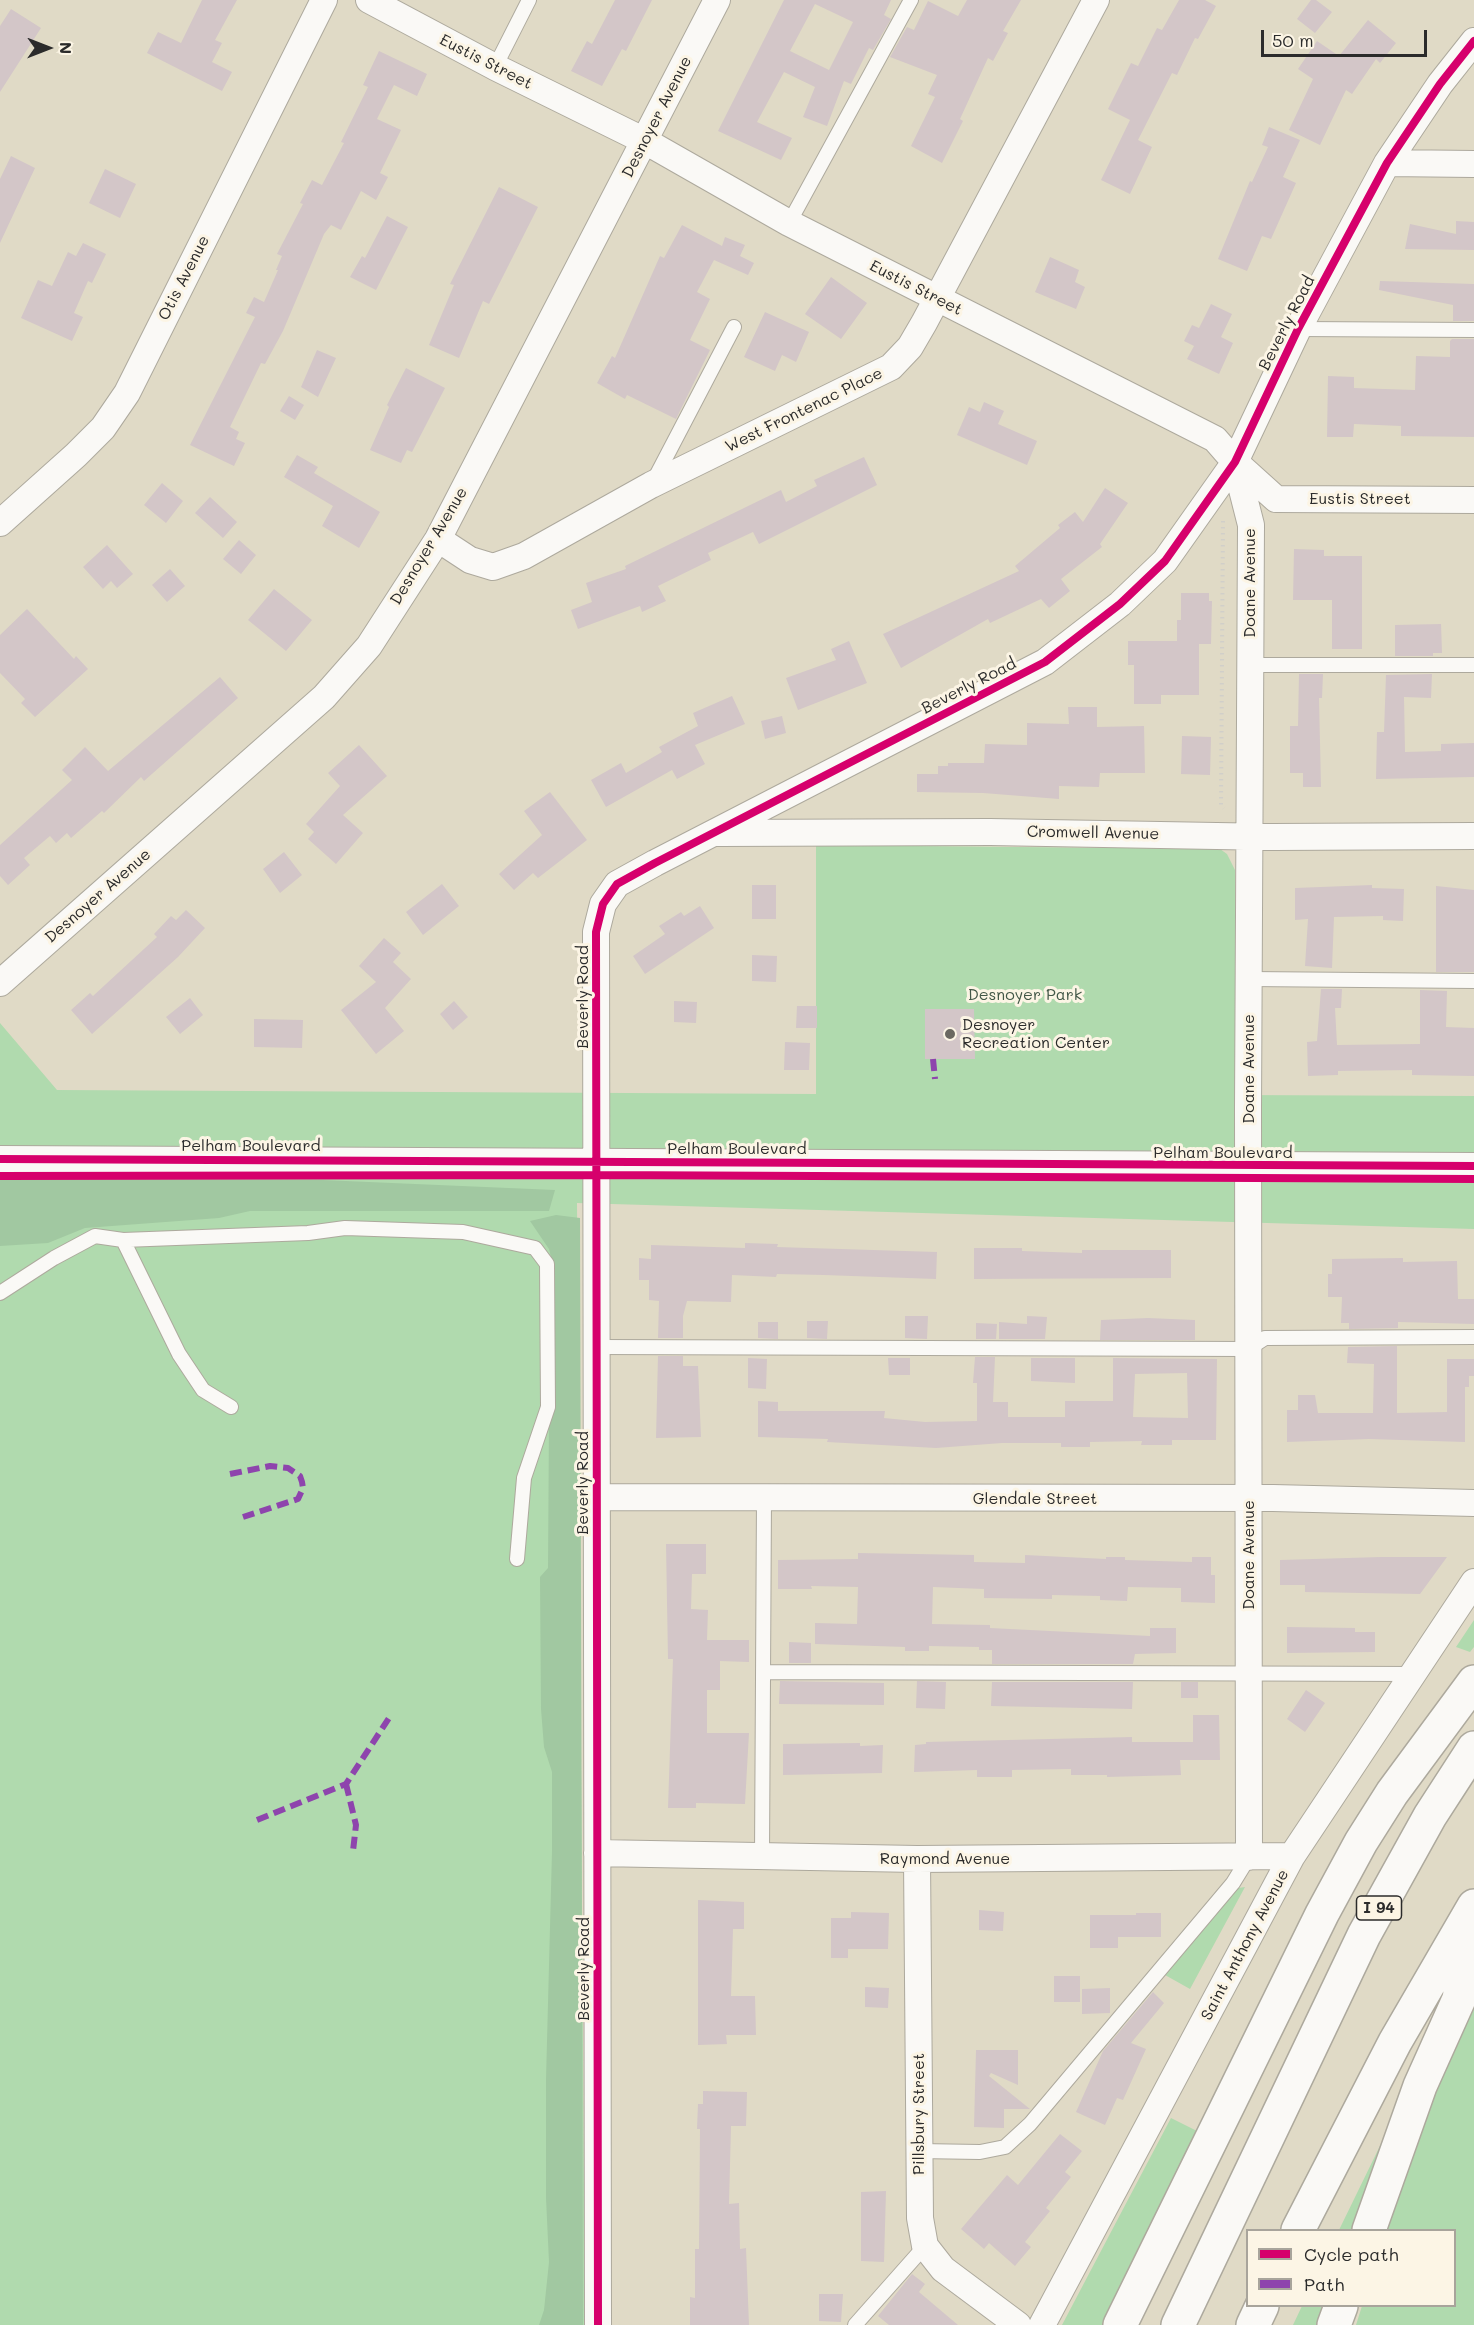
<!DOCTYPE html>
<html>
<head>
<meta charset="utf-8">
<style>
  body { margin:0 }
  #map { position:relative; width:1474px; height:2325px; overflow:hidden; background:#e0dac6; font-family:Mali,sans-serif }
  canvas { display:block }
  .legend { position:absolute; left:1246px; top:2229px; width:210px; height:78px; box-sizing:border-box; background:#fcf5e5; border:2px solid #a8a49b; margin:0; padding:8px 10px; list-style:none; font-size:18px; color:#2b2b2b }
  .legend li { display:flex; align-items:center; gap:12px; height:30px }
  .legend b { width:30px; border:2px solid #a8a49b }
  .north { position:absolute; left:18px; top:18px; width:60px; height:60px; -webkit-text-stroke:4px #fcf5e5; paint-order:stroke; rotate:90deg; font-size:16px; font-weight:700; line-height:24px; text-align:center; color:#2b2b2b }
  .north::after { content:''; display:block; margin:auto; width:21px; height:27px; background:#2b2b2b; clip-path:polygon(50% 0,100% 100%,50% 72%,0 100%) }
  .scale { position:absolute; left:1261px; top:30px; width:166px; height:27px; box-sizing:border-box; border:3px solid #2b2b2b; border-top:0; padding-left:8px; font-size:18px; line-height:21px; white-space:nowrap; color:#2b2b2b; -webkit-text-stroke:4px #fcf5e5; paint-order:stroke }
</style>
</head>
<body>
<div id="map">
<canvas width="1474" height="2325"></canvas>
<ul class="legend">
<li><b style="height:8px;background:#d6006c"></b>Cycle path</li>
<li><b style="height:8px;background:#8e44ad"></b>Path</li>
</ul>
<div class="north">N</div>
<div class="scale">50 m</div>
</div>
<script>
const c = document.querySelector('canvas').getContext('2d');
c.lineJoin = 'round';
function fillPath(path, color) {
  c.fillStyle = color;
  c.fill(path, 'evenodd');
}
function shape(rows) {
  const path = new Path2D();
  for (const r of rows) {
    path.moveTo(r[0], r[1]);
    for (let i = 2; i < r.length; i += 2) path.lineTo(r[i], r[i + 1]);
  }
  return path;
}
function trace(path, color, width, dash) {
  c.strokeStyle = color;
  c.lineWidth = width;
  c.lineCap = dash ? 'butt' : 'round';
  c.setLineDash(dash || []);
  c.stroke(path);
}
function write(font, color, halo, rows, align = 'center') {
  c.font = font + ' Mali,sans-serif';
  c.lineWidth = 6;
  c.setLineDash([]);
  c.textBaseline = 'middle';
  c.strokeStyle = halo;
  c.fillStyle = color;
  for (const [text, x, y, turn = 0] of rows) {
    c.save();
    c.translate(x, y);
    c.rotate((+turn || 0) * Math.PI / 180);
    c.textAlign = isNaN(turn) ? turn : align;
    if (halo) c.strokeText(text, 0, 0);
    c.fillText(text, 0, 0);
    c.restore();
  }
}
const green = shape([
  [816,845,1220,849,1227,854,1235,870,1235,1095,1474,1096,1474,1229,577,1203,585,2325,0,2325,0,1023,57,1090,816,1094],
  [1474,1620,1474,1647,1470,1652,1456,1647],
  [1245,1887,1190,1989,1165,1975,1232,1889],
  [1474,1980,1474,2325,1356,2325,1362,2306,1454,2306,1454,2230,1383,2230],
  [1395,2115,1357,2230,1339,2230],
  [1171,2118,1203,2134,1109,2325,1062,2325],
  [1302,2306,1328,2306,1321,2325,1293,2325]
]);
const forest = shape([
  [0,1179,322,1180,555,1190,549,1211,250,1211,219,1218,85,1228,48,1243,0,1246],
  [556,1215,580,1218,583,2325,539,2325,544,2310,549,2262,546,2198,546,2079,552,1851,552,1772,544,1747,541,1709,540,1577,548,1568,549,1421,554,1368,554,1269,549,1249,530,1221]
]);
const building = shape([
  [202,0,237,0,215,40,222,43,212,62,232,72,222,91,147,53,158,32,181,43],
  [615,0,652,0,626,51,622,49,602,86,571,71,587,41,592,44],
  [784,0,891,0,884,15,891,19,873,50,869,48,851,84,844,81,827,126,803,117,815,87,784,72,757,122,792,138,781,160,718,131],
  [815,4,853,22,829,70,790,51],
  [967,0,1021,0,1003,31,1008,33,993,61,988,58,960,119,963,121,942,163,911,146,935,97,928,94,937,75,890,57,907,27,914,30,928,1,958,16],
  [1179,0,1205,0,1216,6,1198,39,1195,38,1177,75,1172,73,1138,140,1152,147,1130,194,1101,180,1130,120,1108,109,1131,63,1138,66,1157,28,1162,30],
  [1311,0,1316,0,1332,12,1315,33,1297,19],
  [11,9,41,28,0,92,0,26],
  [1368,20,1396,43,1380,63,1376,59,1352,94,1346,90,1320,145,1289,130,1313,79,1298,69,1317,41,1339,56],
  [379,51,427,74,417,96,394,85,377,119,401,130,380,173,388,177,376,200,361,191,341,230,331,225,324,234,283,331,265,364,261,363,230,427,239,432,236,439,245,443,234,466,190,445,255,317,246,313,254,297,264,302,278,270,276,270,282,256,277,254,303,204,300,203,312,180,322,185,344,143,341,142,368,87,363,85],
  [1269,127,1300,140,1283,177,1296,183,1271,239,1262,236,1247,271,1218,259,1250,181,1252,182,1268,147,1262,145],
  [11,156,35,168,0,243,0,179],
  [105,169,136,184,120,218,89,203],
  [499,187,538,207,489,304,483,301,459,358,429,345,454,285,450,284],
  [387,216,408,227,376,290,350,277,362,256,365,258],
  [1456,221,1474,222,1474,250,1405,249,1410,224,1456,234],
  [682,225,722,246,725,237,745,245,740,256,754,263,748,275,714,260,697,292,710,299,690,340,710,350,676,419,627,395,625,399,597,383,612,356,615,358,660,256,664,258],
  [83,243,106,254,92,283,88,281,74,313,83,317,72,341,21,318,38,280,52,286,68,252,76,256],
  [1050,257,1079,270,1075,282,1085,287,1076,309,1035,292],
  [831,277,867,303,841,339,805,314],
  [1380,281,1474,284,1474,321,1453,321,1453,305,1379,290],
  [1211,304,1232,314,1221,337,1233,343,1219,374,1187,359,1194,346,1184,341,1192,325,1199,328],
  [765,312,809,332,796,362,782,355,775,371,744,357],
  [1452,339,1474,339,1474,437,1401,436,1401,426,1354,424,1353,437,1327,437,1328,376,1354,377,1354,388,1415,390,1416,356,1450,357,1450,341],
  [317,350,336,358,318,397,301,387],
  [406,368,445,388,412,452,407,450,401,463,370,450,389,407,387,405],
  [289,396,304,405,295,420,280,411],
  [984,402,1004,411,998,424,1037,441,1027,465,957,435,969,407,980,412],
  [297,455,318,467,314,473,380,512,359,548,322,526,333,506,284,477],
  [864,457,877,485,759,544,753,532,708,553,711,560,658,586,666,601,642,612,640,606,578,629,571,610,592,602,586,583,626,569,625,566,781,490,786,502,817,486,814,480],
  [162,483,183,501,166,523,144,505],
  [1105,488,1128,503,1100,544,1102,547,1061,579,1070,591,1049,608,1041,599,990,623,988,619,901,668,883,634,1019,571,1015,566,1060,528,1058,525,1075,512,1083,522],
  [210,497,237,522,223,538,195,513],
  [239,540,256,555,241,574,223,559],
  [107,545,133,574,117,588,111,581,103,589,83,567],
  [1294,549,1324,550,1324,556,1362,556,1362,649,1332,649,1332,600,1293,600],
  [170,569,185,586,167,602,152,585],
  [274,589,312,620,286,651,248,620],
  [1181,593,1209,593,1209,601,1212,601,1211,644,1199,644,1199,695,1161,695,1161,704,1134,704,1134,665,1128,665,1128,641,1177,641,1177,620,1181,620],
  [27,609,74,659,76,656,88,669,35,717,21,703,25,699,0,673,0,635],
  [1441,624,1442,653,1433,653,1433,656,1395,656,1395,625],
  [849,641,867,683,798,710,786,678,836,660,831,649],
  [1299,674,1323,674,1322,698,1319,698,1321,787,1303,787,1303,773,1290,773,1290,726,1298,726],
  [1432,674,1431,698,1404,697,1405,752,1441,751,1441,744,1474,743,1474,777,1376,779,1377,732,1384,732,1386,675],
  [220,677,238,698,144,781,141,777,104,813,102,811,71,838,67,833,56,843,50,836,24,858,30,865,8,885,0,876,0,845,72,780,62,770,85,747,108,771],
  [732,696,745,724,695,745,705,764,677,779,672,770,606,807,591,780,621,763,626,773,662,752,659,747,698,726,693,713],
  [1068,707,1097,707,1097,727,1144,726,1145,773,1100,773,1099,787,1059,786,1059,799,983,793,917,792,917,774,938,774,938,766,948,766,948,763,984,763,985,744,1027,745,1027,723,1069,724],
  [782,716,786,733,765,739,761,721],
  [1182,736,1211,737,1210,775,1181,774],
  [359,745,387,776,343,815,363,833,336,864,308,839,314,832,306,824,340,786,328,773],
  [550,792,587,840,538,878,533,873,514,890,499,874,542,835,524,811],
  [284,852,302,875,280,893,263,869],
  [442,884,459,906,423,935,406,912],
  [752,885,776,885,776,919,752,919],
  [1372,885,1372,888,1404,889,1403,921,1383,920,1383,916,1334,917,1332,968,1305,966,1308,919,1295,920,1295,888],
  [1436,886,1474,890,1474,972,1436,972],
  [700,906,714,928,645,974,633,956,665,934,659,926,681,912,684,916],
  [186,910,205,928,178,957,92,1034,71,1010,90,993,93,996,157,937,154,934,171,916,176,920],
  [384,938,401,953,393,962,411,979,385,1008,404,1031,376,1054,341,1010,376,982,359,966],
  [752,955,777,956,776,982,752,981],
  [1321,989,1342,989,1341,1008,1335,1008,1337,1045,1420,1044,1420,990,1447,991,1446,1027,1474,1028,1474,1076,1412,1075,1412,1070,1338,1071,1338,1075,1308,1076,1307,1042,1317,1041],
  [190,998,203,1015,180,1034,166,1017],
  [454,1001,468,1017,453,1030,440,1014],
  [674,1001,697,1002,696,1023,674,1022],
  [797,1006,817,1006,817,1028,796,1028],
  [925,1009,974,1009,975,1059,925,1059],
  [254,1019,303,1020,302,1048,254,1047],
  [785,1042,810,1043,809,1070,784,1070],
  [745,1243,778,1244,777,1247,937,1252,936,1279,824,1275,777,1274,776,1277,732,1275,731,1302,687,1301,683,1316,683,1338,658,1338,659,1301,649,1300,649,1280,639,1280,639,1258,651,1259,651,1245,745,1248],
  [974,1248,1022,1248,1022,1251,1082,1253,1082,1250,1171,1250,1171,1278,974,1279],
  [1403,1258,1403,1262,1457,1261,1458,1299,1474,1299,1474,1324,1398,1322,1398,1328,1349,1329,1349,1323,1341,1323,1342,1297,1328,1297,1328,1274,1332,1274,1332,1259],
  [905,1316,928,1316,927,1339,905,1338],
  [1027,1316,1047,1317,1045,1339,999,1339,999,1322,1027,1324],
  [1148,1318,1195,1320,1195,1340,1100,1340,1101,1320],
  [807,1321,828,1321,827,1339,807,1338],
  [758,1322,778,1322,778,1339,758,1338],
  [976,1323,997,1324,996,1339,976,1339],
  [1397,1346,1397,1413,1447,1412,1447,1359,1474,1359,1474,1376,1469,1376,1469,1387,1465,1387,1465,1442,1369,1439,1287,1442,1287,1410,1298,1410,1298,1395,1315,1395,1318,1413,1373,1413,1374,1364,1347,1363,1348,1347],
  [658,1356,683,1356,683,1366,698,1366,701,1437,656,1438],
  [975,1357,995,1357,993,1402,1008,1402,1008,1417,1065,1417,1065,1401,1113,1401,1113,1358,1217,1359,1216,1440,1172,1440,1172,1445,1141,1445,1142,1441,1090,1442,1090,1447,1061,1447,1061,1443,1002,1443,936,1448,827,1442,828,1439,758,1437,758,1401,778,1402,778,1411,885,1411,884,1418,925,1422,977,1421,977,1383,973,1383],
  [1187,1373,1188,1418,1133,1417,1135,1374],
  [748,1358,767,1359,766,1389,748,1388],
  [888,1358,910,1358,910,1375,889,1375],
  [1031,1358,1075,1358,1075,1383,1031,1381],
  [666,1544,706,1544,706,1574,692,1574,691,1609,708,1610,707,1640,749,1640,749,1662,720,1661,720,1690,707,1690,707,1733,749,1733,745,1804,696,1803,696,1808,668,1808,673,1659,668,1659],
  [858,1553,974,1555,974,1562,1025,1563,1025,1555,1106,1559,1106,1557,1125,1557,1125,1560,1192,1562,1192,1557,1211,1557,1211,1575,1215,1575,1215,1603,1181,1602,1181,1588,1128,1587,1127,1601,1100,1600,1100,1596,1052,1595,1052,1599,984,1598,984,1589,933,1587,932,1624,990,1625,990,1628,1150,1636,1150,1628,1176,1628,1176,1653,1135,1654,1133,1664,992,1664,992,1650,979,1650,979,1647,929,1646,929,1651,905,1651,905,1647,815,1644,815,1623,857,1624,858,1587,811,1586,812,1589,778,1589,778,1560,858,1559],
  [1381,1557,1447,1557,1420,1594,1305,1592,1305,1585,1280,1585,1280,1560],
  [1287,1627,1355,1628,1355,1632,1375,1632,1375,1652,1287,1653],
  [789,1642,811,1643,811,1663,789,1663],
  [780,1681,884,1683,884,1705,779,1704],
  [917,1681,946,1682,945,1709,916,1708],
  [992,1682,1133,1682,1132,1709,991,1706],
  [1181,1682,1198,1682,1198,1698,1181,1698],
  [1306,1690,1325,1703,1305,1732,1287,1719],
  [1193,1715,1219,1715,1220,1760,1180,1760,1181,1775,1107,1777,1107,1775,1071,1775,1071,1769,1012,1770,1012,1777,977,1777,977,1770,914,1772,915,1745,926,1744,926,1742,1132,1737,1132,1742,1193,1742],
  [860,1743,860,1746,883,1745,882,1773,783,1775,783,1744],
  [698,1900,744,1902,744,1929,733,1929,731,1996,755,1996,756,2035,726,2035,727,2044,698,2045],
  [979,1910,1004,1912,1003,1931,979,1930],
  [851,1912,889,1913,888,1949,848,1949,848,1958,831,1958,831,1918,851,1918],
  [1136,1913,1161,1913,1161,1937,1118,1937,1118,1948,1090,1948,1090,1915,1136,1915],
  [1054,1976,1080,1976,1080,2002,1054,2002],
  [865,1987,889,1988,888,2008,865,2007],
  [1110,1988,1110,2013,1082,2014,1082,1989],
  [1153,1992,1164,2003,1131,2043,1146,2049,1123,2100,1117,2098,1105,2125,1076,2112,1103,2051],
  [976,2050,1018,2050,1018,2085,991,2073,989,2076,1030,2109,1004,2109,1004,2128,974,2127],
  [703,2091,747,2092,746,2126,731,2126,729,2204,739,2203,740,2249,746,2248,749,2325,690,2325,690,2297,695,2298,695,2249,699,2249,700,2129,697,2129,698,2104,703,2104],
  [1060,2134,1082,2151,1065,2172,1071,2177,1046,2208,1050,2211,1025,2242,1031,2247,1015,2266,989,2243,984,2249,961,2229,1007,2175,1018,2185],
  [886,2191,884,2262,861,2261,861,2192],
  [912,2274,925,2284,919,2292,958,2325,889,2325,878,2316],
  [819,2294,843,2294,841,2322,819,2321]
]);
const path = shape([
  [1223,521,1221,805,1224,808]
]);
const service = shape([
  [495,67,529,0],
  [789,223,911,0],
  [1298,329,1474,330],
  [653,482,734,327],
  [1249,665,1474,665],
  [1249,979,1474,981],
  [123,1240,179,1354,203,1390,231,1407],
  [0,1293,54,1258,95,1236,123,1240,308,1233,345,1228,463,1232,535,1248,547,1264,548,1407,524,1478,517,1559],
  [597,1347,1248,1349,1265,1338,1474,1337],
  [764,1672,1413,1674],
  [762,1856,764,1498],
  [919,2151,980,2152,1005,2147,1030,2124,1233,1883,1249,1857],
  [855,2325,925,2246]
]);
const minor = shape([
  [369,0,495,67,645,141,789,223,1215,439,1235,462,1276,499,1474,500],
  [1387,163,1474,164],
  [1235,462,1251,525,1248,1108,1249,1857],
  [0,523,76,455,103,428,127,393,324,0],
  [438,539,470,560,493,567,524,556,651,485,891,367,910,347,924,323,1096,0],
  [718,833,990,832,1273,837,1474,836],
  [0,983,324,697,369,646,438,539,717,0],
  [0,1159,1474,1166],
  [596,1497,1273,1498,1474,1503],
  [597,1853,917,1859,1292,1856],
  [917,1859,920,2218,925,2246,943,2269,1018,2325],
  [598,2325,596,932,603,904,617,884,655,863,1045,662,1120,604,1165,561,1235,462,1298,329,1387,163,1440,84,1474,41],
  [1042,2325,1292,1856,1474,1582]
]);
const motorway = shape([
  [1298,2230,1395,2042,1474,1906],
  [1369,2230,1420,2086,1459,1999,1470,1923],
  [1120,2325,1322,1914,1361,1842,1392,1793,1474,1682],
  [1178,2325,1364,1935,1430,1816,1474,1748],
  [1253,2325,1262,2306],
  [1334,2325,1341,2306]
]);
const quiet = shape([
  [933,1059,935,1079],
  [230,1474,270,1466,288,1468,300,1476,302,1482,303,1488,298,1499,243,1517],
  [346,1784,356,1825,353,1851],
  [257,1820,346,1784,391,1715]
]);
const cycleway = shape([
  [0,1159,1474,1166],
  [0,1176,596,1175,1474,1179],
  [598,2325,596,932,603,904,617,884,655,863,1045,662,1120,604,1165,561,1235,462,1298,329,1387,163,1440,84,1474,41]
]);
const markers = [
  [950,1034,6,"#6a6861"]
];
const shields = [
  [1379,1908,45]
];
const shieldNames = [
  ["I 94",1379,1908]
];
const streetNames = [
  ["Eustis Street",486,62,27],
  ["Desnoyer Avenue",657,117,-63],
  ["Otis Avenue",184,278,-63],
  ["Eustis Street",916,288,27],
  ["Beverly Road",1287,323,-63],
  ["West Frontenac Place",804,410,-26],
  ["Eustis Street",1360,499],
  ["Desnoyer Avenue",429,546,-59],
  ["Doane Avenue",1250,583,-90],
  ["Beverly Road",969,686,-27],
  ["Cromwell Avenue",1093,833,1],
  ["Desnoyer Avenue",98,896,-41],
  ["Beverly Road",583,997,-90],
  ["Doane Avenue",1249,1069,-90],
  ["Pelham Boulevard",251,1146],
  ["Pelham Boulevard",737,1149],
  ["Pelham Boulevard",1223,1153],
  ["Beverly Road",583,1483,-90],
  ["Glendale Street",1035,1499],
  ["Doane Avenue",1249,1555,-90],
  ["Raymond Avenue",945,1859],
  ["Saint Anthony Avenue",1245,1945,-62],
  ["Beverly Road",584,1969,-90],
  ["Pillsbury Street",919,2114,-90]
];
const parkNames = [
  ["Desnoyer Park",1025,995]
];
const poiNames = [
  ["Desnoyer",962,1025],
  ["Recreation Center",962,1043]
];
fillPath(green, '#b0daae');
fillPath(forest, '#a1c8a1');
fillPath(building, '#d3c6c8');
trace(service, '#ada99d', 16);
trace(minor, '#ada99d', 28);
trace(motorway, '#ada99d', 36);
trace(path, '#d1cfc9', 4, [1.5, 4.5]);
trace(service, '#faf9f6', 14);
trace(minor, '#faf9f6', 26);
trace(motorway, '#faf9f6', 33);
trace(quiet, '#8e44ad', 6, [12, 6]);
trace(cycleway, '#d6006c', 8);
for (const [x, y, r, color] of markers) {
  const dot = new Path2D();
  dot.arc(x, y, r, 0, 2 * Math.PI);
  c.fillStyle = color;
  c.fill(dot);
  trace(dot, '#fcf5e5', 2);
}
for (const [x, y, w] of shields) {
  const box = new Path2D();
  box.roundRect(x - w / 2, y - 12, w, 24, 4.5);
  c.fillStyle = '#fcf5e5';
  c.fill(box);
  trace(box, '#2b2b2b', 1.5);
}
write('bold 15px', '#2b2b2b', null, shieldNames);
write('16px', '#2b2b2b', '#fcf5e5', streetNames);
write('16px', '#425747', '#fcf5e5', parkNames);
write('16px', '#2b2b2b', '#fcf5e5', poiNames, 'left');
</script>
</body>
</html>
